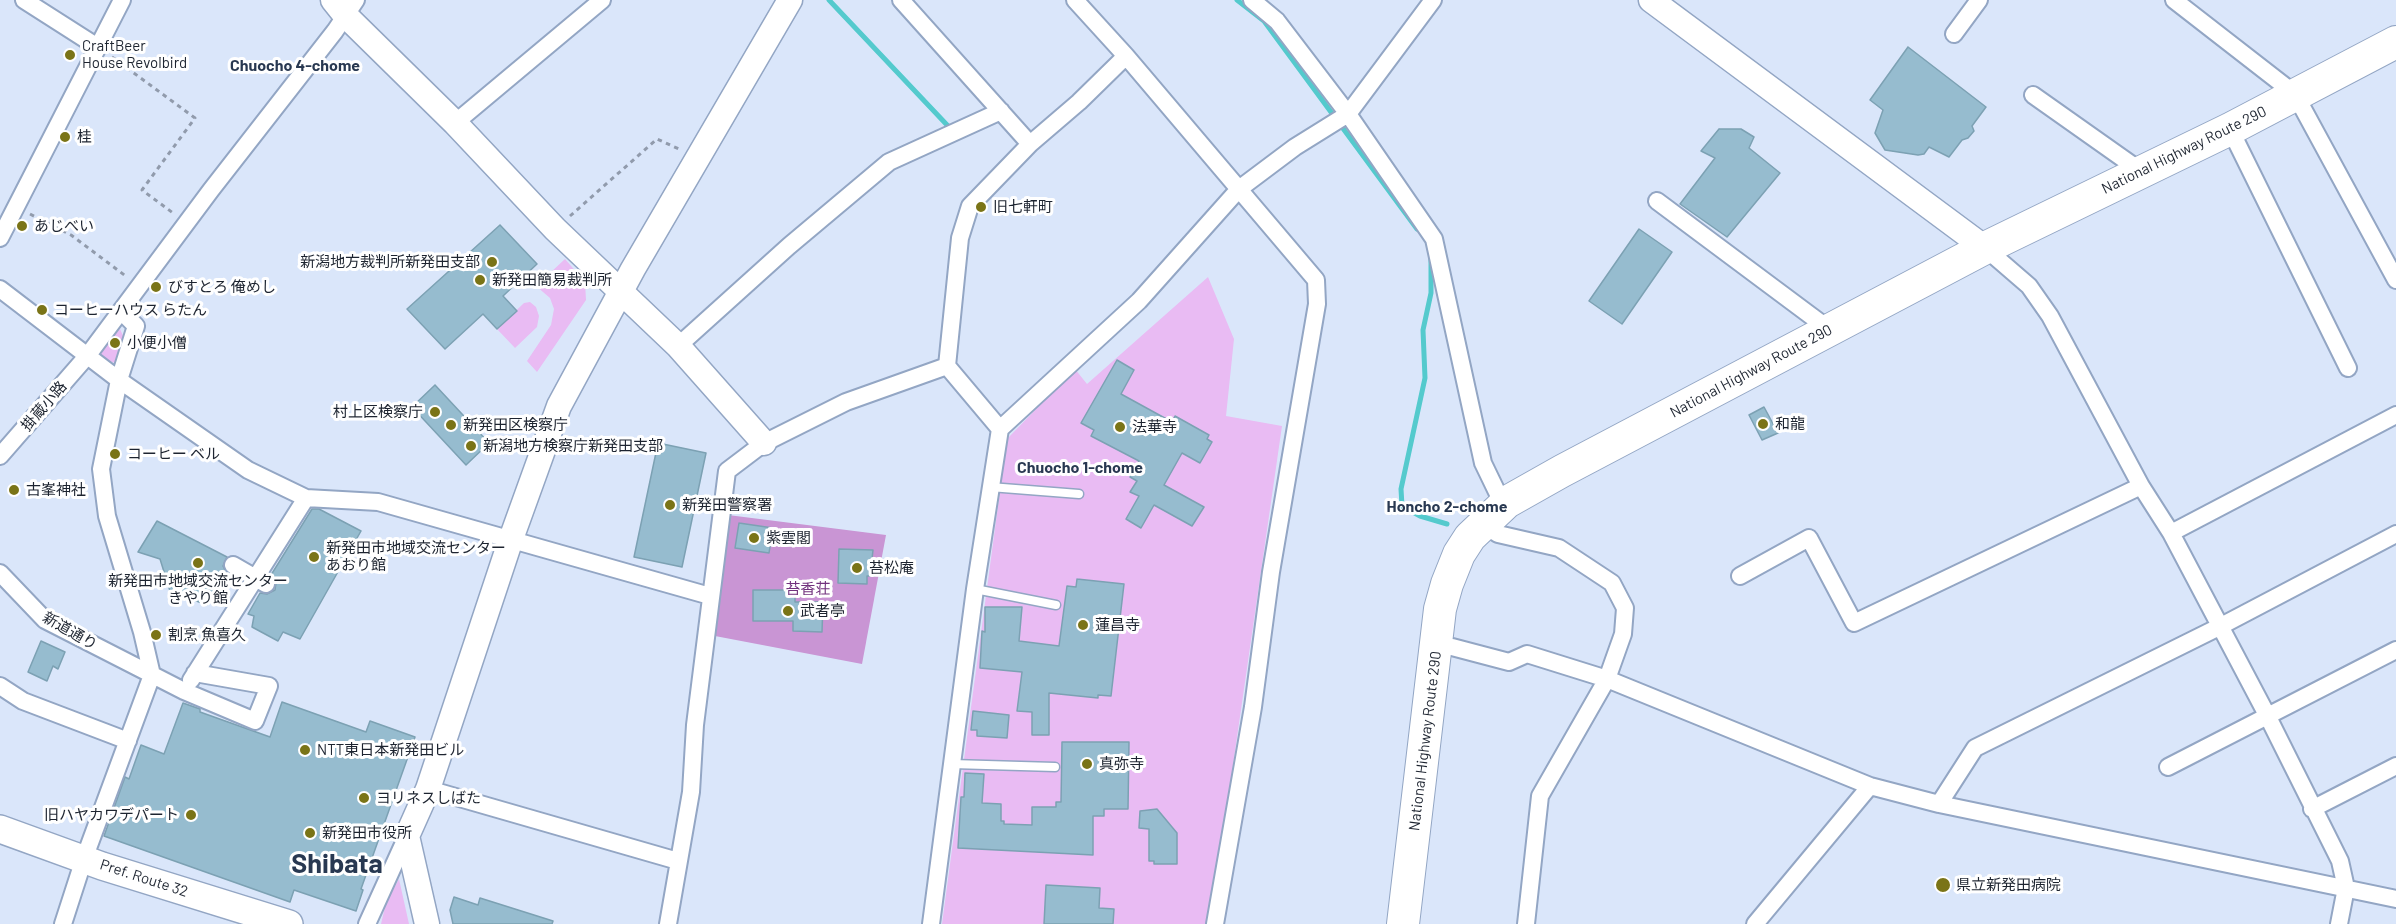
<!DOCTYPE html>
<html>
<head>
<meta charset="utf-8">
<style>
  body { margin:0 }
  canvas { display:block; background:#dae6fa }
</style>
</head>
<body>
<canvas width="2396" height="924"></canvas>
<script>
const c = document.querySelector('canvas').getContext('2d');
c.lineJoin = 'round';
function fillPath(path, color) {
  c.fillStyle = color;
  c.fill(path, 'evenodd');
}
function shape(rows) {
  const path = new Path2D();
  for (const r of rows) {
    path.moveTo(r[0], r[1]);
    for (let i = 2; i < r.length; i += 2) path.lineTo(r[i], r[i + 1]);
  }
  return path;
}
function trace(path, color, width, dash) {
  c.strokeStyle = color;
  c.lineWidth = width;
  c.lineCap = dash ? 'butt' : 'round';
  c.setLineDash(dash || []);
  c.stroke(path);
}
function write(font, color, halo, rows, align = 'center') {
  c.font = font + ' Barlow,"Noto Sans JP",sans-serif';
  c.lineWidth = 6;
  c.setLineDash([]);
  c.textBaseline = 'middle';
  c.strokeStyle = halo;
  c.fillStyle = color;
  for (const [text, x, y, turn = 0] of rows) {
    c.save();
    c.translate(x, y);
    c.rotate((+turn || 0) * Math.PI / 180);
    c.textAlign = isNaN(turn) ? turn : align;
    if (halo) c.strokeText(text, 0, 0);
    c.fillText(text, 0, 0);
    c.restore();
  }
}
const green = shape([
  [565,259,585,282,586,300,537,372,527,361,551,325,554,309,550,298,536,286],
  [1208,277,1234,339,1226,416,1282,426,1210,924,942,924,1007,439,1075,369,1087,384],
  [530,302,536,307,539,316,537,327,515,348,497,329,524,303],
  [120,329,125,340,115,363,96,356],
  [399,879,409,924,381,924,386,903]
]);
const forest = shape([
  [728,515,886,535,862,664,715,636]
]);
const stream = shape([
  [829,0,948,126],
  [1237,0,1264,21,1417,229],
  [1431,257,1431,293,1423,330,1425,378,1401,489,1402,506,1420,516,1447,524]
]);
const building = shape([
  [1908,47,1986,107,1972,126,1974,131,1968,138,1962,140,1949,157,1929,147,1924,154,1918,155,1885,150,1875,133,1883,110,1870,100,1908,47],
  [1719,129,1741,129,1754,137,1749,148,1780,173,1727,237,1680,204,1715,158,1701,151,1719,129],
  [500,225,537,264,503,296,517,311,497,329,483,314,445,349,407,309,500,225],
  [1639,229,1672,252,1622,324,1589,301,1639,229],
  [1117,360,1134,370,1121,394,1172,422,1175,416,1209,435,1207,439,1212,442,1200,463,1182,453,1164,485,1204,507,1192,526,1154,505,1141,528,1126,519,1139,496,1130,492,1137,481,1130,477,1139,461,1091,436,1094,430,1081,423,1117,360],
  [435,385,489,443,466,465,412,407,435,385],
  [1764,407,1778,433,1762,440,1749,415,1764,407],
  [658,443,706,453,682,567,634,557,658,443],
  [312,509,319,509,361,531,300,639,283,632,278,641,252,627,254,616,248,614,260,593,267,594,275,590,276,583,271,575,312,509],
  [157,521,227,557,223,566,227,574,207,605,170,591,160,559,138,552,157,521],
  [739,523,773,528,769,553,735,548,739,523],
  [839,549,873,550,872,559,876,560,875,576,867,576,867,584,838,583,839,549],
  [1077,579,1124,584,1111,696,1098,695,1098,698,1049,693,1049,735,1032,735,1032,712,1017,711,1022,672,980,668,982,631,985,632,985,607,1022,607,1019,641,1059,646,1067,586,1076,587,1077,579],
  [753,590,795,590,795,602,823,602,822,632,793,631,793,621,753,621,753,590],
  [41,641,65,652,58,669,53,666,47,681,28,672,41,641],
  [282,702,366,732,370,721,415,737,361,889,363,890,356,911,294,890,290,902,104,836,125,777,129,779,141,745,164,754,183,703,200,709,200,712,270,737,282,702],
  [973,711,1009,715,1007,738,977,736,977,730,971,730,973,711],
  [1062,742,1129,742,1128,809,1104,809,1104,816,1093,816,1093,855,958,848,961,797,964,797,965,773,984,774,982,803,1001,804,1001,821,1004,821,1004,824,1032,825,1032,807,1056,807,1056,802,1061,802,1062,742],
  [1157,809,1177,833,1177,864,1154,864,1154,861,1149,861,1149,829,1139,828,1140,811,1157,809],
  [1046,885,1100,888,1099,908,1114,909,1113,924,1044,924,1046,885],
  [454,897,478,905,480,898,553,921,552,924,453,924,450,910,454,897]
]);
const path = shape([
  [112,57,195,118,142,190,173,213],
  [30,214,71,235,127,277],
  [570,216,657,139,679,149]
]);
const lane = shape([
  [990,487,1079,494],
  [975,589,1056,605],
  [952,764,1055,767]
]);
const street = shape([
  [24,0,96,46],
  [901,0,1030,144],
  [1075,0,1126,56,1316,280,1317,304,1271,572,1253,707,1215,924],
  [1252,0,1277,21,1348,114,1434,239,1483,463,1497,492,1507,502],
  [2174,0,2295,94,2396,280],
  [1954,34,1979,0],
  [2033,95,2142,172],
  [455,123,602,0],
  [2230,129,2348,368],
  [1657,201,1830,330],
  [0,238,122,0],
  [1985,248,2029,286,2050,316,2141,486,2171,533,2267,715,2340,861,2346,888,2339,924],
  [0,289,119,380,248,470,306,498,378,502,710,596],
  [678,346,789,246,889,162,1001,111],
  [1000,429,947,366,960,238,970,206,1030,144,1079,102,1126,56],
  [0,456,88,355,211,190,335,31,356,0],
  [1482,524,1498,534,1559,548,1612,583,1625,608,1623,634,1607,679,1540,796,1526,924],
  [2171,533,2396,415],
  [233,565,266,584],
  [0,573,45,620,184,691,255,721,269,686,195,673],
  [1740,576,1809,538,1854,623,2141,486],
  [1437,647,1452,647,1509,662,1527,654,1607,679,1870,786,1939,804,2396,899],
  [191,680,306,498],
  [0,686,23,701,128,741],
  [2168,767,2396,650],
  [428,789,678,861],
  [1939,804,1975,748,2219,627,2396,534],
  [2312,809,2396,766],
  [63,924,84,859,152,675,142,632,107,516,101,469,119,380,136,326,121,311],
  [367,924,407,836],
  [668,924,691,792,695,725,727,471,764,443,846,402,947,366],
  [931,924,975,589,1000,429,1139,301,1239,189,1295,147,1348,114,1433,0],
  [1755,924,1870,786]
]);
const secondary = shape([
  [333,0,345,15,455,123,555,229,678,346,764,443],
  [1651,0,1985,248],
  [427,924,407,836,428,789,511,539,559,406,633,269,790,0]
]);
const primary = shape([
  [0,829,102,866,289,924]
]);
const highway = shape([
  [1403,924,1440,609,1447,584,1459,554,1470,537,1507,502,1562,471,1985,248,2230,129,2396,42]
]);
const markers = [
  [70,55,6,"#7a7417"],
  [65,137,6,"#7a7417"],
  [981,207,6,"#7a7417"],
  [22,226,6,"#7a7417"],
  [492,262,6,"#7a7417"],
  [480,280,6,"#7a7417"],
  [156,287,6,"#7a7417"],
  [42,310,6,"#7a7417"],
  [115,343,6,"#7a7417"],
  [435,412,6,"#7a7417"],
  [1763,424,6,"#7a7417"],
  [451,425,6,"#7a7417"],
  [1120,427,6,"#7a7417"],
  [471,446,6,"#7a7417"],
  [115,454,6,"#7a7417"],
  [14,490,6,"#7a7417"],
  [670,505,6,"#7a7417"],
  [754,538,6,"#7a7417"],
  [314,557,6,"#7a7417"],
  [198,563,6,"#7a7417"],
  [857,568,6,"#7a7417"],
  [788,611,6,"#7a7417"],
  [1083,625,6,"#7a7417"],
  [156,635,6,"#7a7417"],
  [305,750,6,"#7a7417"],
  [1087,764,6,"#7a7417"],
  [364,798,6,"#7a7417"],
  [191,815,6,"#7a7417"],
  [310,833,6,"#7a7417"],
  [1943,885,8,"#7a7417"]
];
const poiNames = [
  ["CraftBeer",82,46],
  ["House Revolbird",82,63],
  ["桂",77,137],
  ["旧七軒町",993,207],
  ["あじべい",34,226],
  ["新潟地方裁判所新発田支部",480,262,"right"],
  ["新発田簡易裁判所",492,280],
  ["びすとろ 俺めし",168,287],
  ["コーヒーハウス らたん",54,310],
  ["小便小僧",127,343],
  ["村上区検察庁",423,412,"right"],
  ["和龍",1775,424],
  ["新発田区検察庁",463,425],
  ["法華寺",1132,427],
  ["新潟地方検察庁新発田支部",483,446],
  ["コーヒー ベル",127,454],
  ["古峯神社",26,490],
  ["新発田警察署",682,505],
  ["紫雲閣",766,538],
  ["新発田市地域交流センター",326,548],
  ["あおり館",326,565],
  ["苔松庵",869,568],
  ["新発田市地域交流センター",198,581,"center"],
  ["きやり館",198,598,"center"],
  ["武者亭",800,611],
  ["蓮昌寺",1095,625],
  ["割烹 魚喜久",168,635],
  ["NTT東日本新発田ビル",317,750],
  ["真弥寺",1099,764],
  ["ヨリネスしばた",376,798],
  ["旧ハヤカワデパート",179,815,"right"],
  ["新発田市役所",322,833],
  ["県立新発田病院",1956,885]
];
const streetNames = [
  ["National Highway Route 290",2184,150,-26],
  ["National Highway Route 290",1751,371,-28],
  ["掛蔵小路",44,406,-49],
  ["新道通り",70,631,30],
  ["National Highway Route 290",1425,741,-83],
  ["Pref. Route 32",144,878,18]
];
const parkNames = [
  ["苔香荘",808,589]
];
const neighbourhoodNames = [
  ["Chuocho 4-chome",295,66],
  ["Chuocho 1-chome",1080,468],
  ["Honcho 2-chome",1447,507]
];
const townNames = [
  ["Shibata",337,864]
];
fillPath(green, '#e9bbf3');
fillPath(forest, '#c995d4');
trace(stream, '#54cacd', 5);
fillPath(building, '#96bccf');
trace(building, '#7ca1b3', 1.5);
trace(lane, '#93a6c4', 11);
trace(street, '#93a6c4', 20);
trace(secondary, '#93a6c4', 27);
trace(primary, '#93a6c4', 30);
trace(highway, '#93a6c4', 34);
trace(path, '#919bac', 3, [4.5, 4.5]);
trace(lane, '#fff', 8);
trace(street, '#fff', 16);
trace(secondary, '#fff', 24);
trace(primary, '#fff', 27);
trace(highway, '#fff', 32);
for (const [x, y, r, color] of markers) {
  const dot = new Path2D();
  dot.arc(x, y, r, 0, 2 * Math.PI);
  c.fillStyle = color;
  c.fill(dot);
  trace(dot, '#fff', 2);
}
write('15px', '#1d2430', '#fff', poiNames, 'left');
write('15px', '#1d2430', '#fff', streetNames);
write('15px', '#71327d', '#fff', parkNames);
write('bold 16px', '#283851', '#fff', neighbourhoodNames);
write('bold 27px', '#283851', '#fff', townNames);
</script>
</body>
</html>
